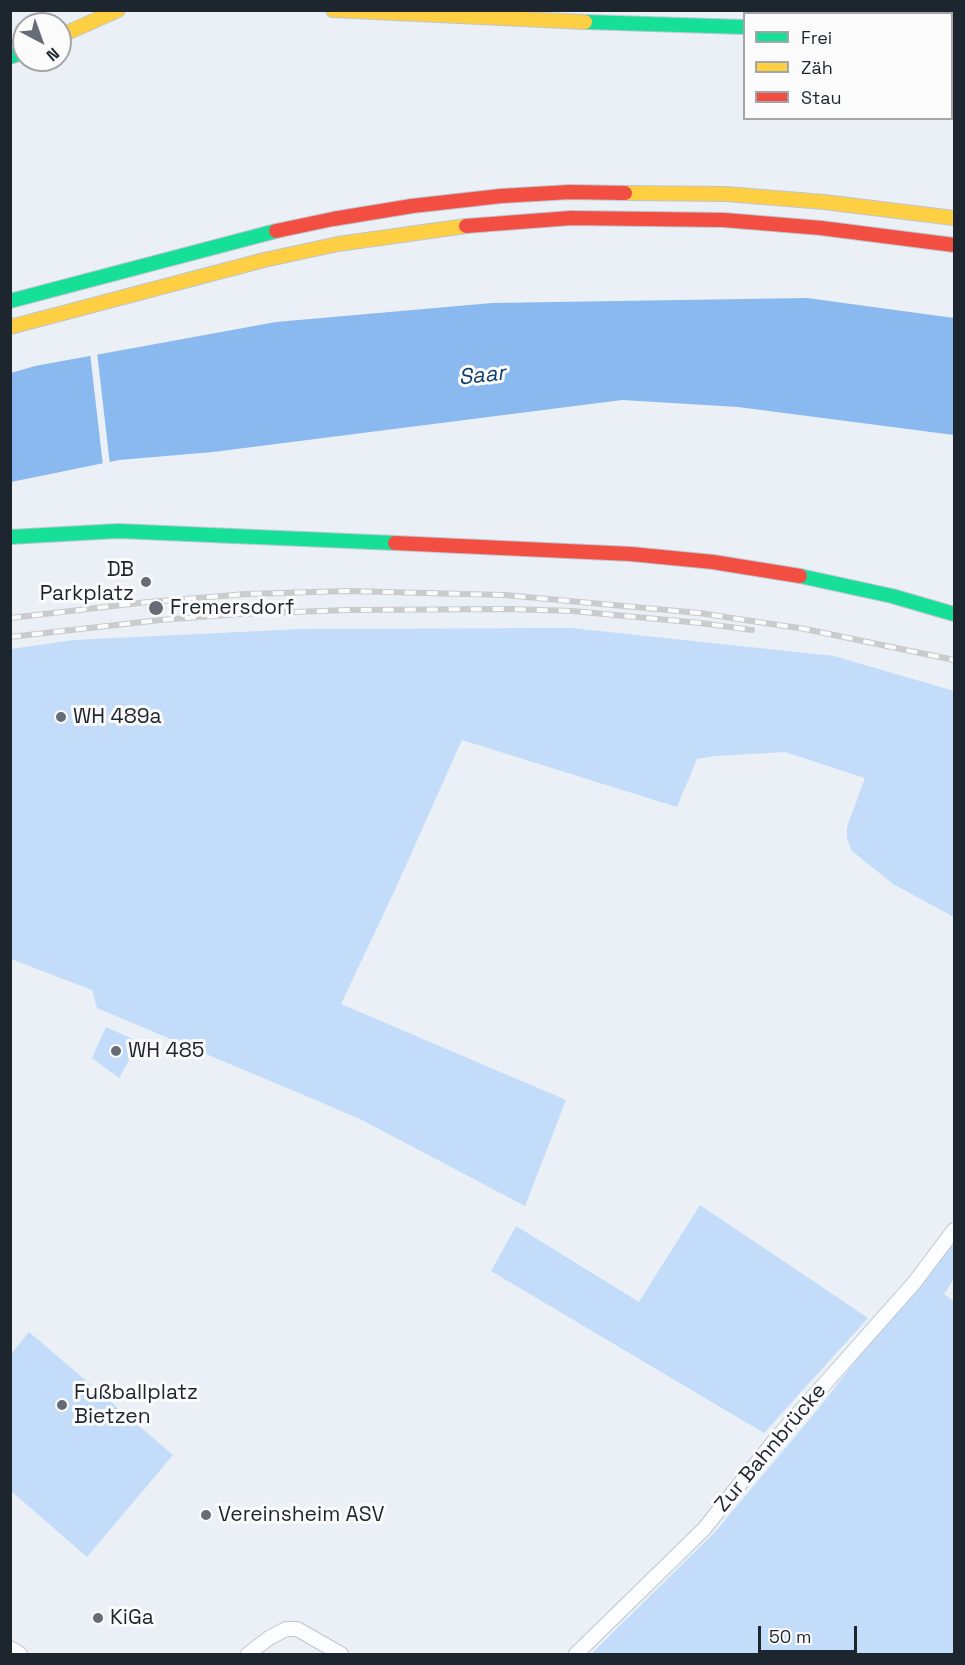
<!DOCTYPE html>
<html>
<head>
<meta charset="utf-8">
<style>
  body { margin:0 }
  #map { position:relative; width:965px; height:1665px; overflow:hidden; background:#eaf0f6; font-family:"Space Grotesk",sans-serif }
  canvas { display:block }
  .frame { position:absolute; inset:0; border:12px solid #1d252f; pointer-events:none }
  .legend { position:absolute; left:743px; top:12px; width:210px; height:108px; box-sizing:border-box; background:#fbfbfb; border:2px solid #a2a5a9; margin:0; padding:8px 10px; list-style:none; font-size:18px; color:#1d252f }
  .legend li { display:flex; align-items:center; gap:12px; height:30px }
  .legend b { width:30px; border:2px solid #a2a5a9 }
  .north { position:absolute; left:12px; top:12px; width:60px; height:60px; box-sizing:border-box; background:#fbfbfb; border:2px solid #a2a5a9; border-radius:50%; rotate:139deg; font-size:16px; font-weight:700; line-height:24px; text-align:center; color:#1d252f }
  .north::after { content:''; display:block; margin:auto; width:21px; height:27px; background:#656c75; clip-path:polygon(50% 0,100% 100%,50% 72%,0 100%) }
  .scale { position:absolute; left:758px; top:1626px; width:99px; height:27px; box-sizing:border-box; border:3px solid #1d252f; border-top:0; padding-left:8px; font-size:18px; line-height:21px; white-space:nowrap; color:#1d252f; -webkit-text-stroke:4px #fbfbfb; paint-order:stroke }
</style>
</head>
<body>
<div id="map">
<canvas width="965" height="1665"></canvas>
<div class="frame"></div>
<ul class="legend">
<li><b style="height:8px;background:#16e098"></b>Frei</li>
<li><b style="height:8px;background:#ffcf43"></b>Zäh</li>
<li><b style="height:8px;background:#f24e42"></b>Stau</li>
</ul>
<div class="north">N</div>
<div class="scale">50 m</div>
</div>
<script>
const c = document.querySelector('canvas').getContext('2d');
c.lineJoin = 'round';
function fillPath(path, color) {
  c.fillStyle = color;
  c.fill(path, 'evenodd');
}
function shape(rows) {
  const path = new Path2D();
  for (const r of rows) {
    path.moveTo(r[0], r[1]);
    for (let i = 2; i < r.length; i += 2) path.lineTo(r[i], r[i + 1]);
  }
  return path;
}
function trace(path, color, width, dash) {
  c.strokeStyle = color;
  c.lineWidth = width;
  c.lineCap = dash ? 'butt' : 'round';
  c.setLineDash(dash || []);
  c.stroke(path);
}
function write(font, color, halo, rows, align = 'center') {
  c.font = font + ' "Space Grotesk",sans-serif';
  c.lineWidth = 6;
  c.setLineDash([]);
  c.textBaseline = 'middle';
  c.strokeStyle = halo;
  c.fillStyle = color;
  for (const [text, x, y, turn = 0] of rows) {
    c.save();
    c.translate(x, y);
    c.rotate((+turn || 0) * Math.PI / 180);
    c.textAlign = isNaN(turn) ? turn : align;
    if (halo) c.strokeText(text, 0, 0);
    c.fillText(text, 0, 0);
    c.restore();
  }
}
const green = shape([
  [571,628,834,656,954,691,954,917,893,884,852,851,847,839,847,827,865,778,785,752,715,756,697,759,677,807,462,740,393,894,341,1004,566,1100,525,1206,358,1118,97,1008,92,990,11,959,11,649,74,640,302,629],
  [106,1027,139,1042,119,1078,92,1058],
  [700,1205,868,1318,764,1433,491,1271,516,1226,639,1302],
  [954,1233,954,1279,944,1294,954,1301,954,1654,591,1654,715,1532,819,1408],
  [29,1332,173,1455,87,1557,11,1491,11,1354]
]);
const water = shape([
  [807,298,954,318,954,435,738,407,622,400,213,452,119,460,11,482,11,373,35,366,276,322,492,303]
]);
const pier = shape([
  [97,352,110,465,103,466,90,353]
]);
const street = shape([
  [10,1648,20,1654],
  [248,1654,269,1638,286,1629,297,1629,341,1654],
  [576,1654,704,1529,775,1440,914,1283,954,1230]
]);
const fast = shape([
  [585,22,744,27],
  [10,57,24,52],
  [10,301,276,231],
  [10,537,118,531,395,543],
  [800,576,892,596,954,614]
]);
const slow = shape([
  [333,10,585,22],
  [952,34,954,34],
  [60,36,118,10],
  [625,193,726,194,824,202,954,218],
  [10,327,264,260,338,244,466,226]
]);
const jam = shape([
  [466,226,571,218,724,220,821,228,954,245],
  [276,231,333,219,412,206,501,196,570,192,625,193],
  [395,543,631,554,713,562,800,576]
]);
const rail = shape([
  [10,618,148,602,246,594,347,591,505,595,699,613,805,629,954,660],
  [10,637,160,620,240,614,347,610,509,609,572,611,700,623,752,630]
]);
const markers = [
  [146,582,6,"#656c75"],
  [156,608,8,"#656c75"],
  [61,717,6,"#656c75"],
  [116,1051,6,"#656c75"],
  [62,1405,6,"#656c75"],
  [206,1515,6,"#656c75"],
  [98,1618,6,"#656c75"]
];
const poiNames = [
  ["DB",134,570,"right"],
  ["Parkplatz",134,594,"right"],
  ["Fremersdorf",170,608],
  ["WH 489a",73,717],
  ["WH 485",128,1051],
  ["Fußballplatz",74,1393],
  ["Bietzen",74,1417],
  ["Vereinsheim ASV",218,1515],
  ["KiGa",110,1618]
];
const streetNames = [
  ["Zur Bahnbrücke",771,1448,-50]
];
const waterNames = [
  ["Saar",482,376,-6]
];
fillPath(green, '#c2dcf9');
fillPath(water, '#8ab9ef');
fillPath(pier, '#eaf0f6');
trace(street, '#bfc5cd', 16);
trace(fast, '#bfc5cd', 16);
trace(slow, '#bfc5cd', 16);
trace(jam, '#bfc5cd', 16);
trace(street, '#fcfdfe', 14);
trace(fast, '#16e098', 14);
trace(slow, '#ffcf43', 14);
trace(jam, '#f24e42', 14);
trace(rail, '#c9cbcd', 6);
trace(rail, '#fbfbfb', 4, [11]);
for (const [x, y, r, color] of markers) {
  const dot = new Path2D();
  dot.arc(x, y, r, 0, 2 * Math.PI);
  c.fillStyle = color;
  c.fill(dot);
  trace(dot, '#fbfbfb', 2);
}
write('21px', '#1d252f', '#fbfbfb', poiNames, 'left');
write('21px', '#1d252f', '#fbfbfb', streetNames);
write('italic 22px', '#123e6e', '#fbfbfb', waterNames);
</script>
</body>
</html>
